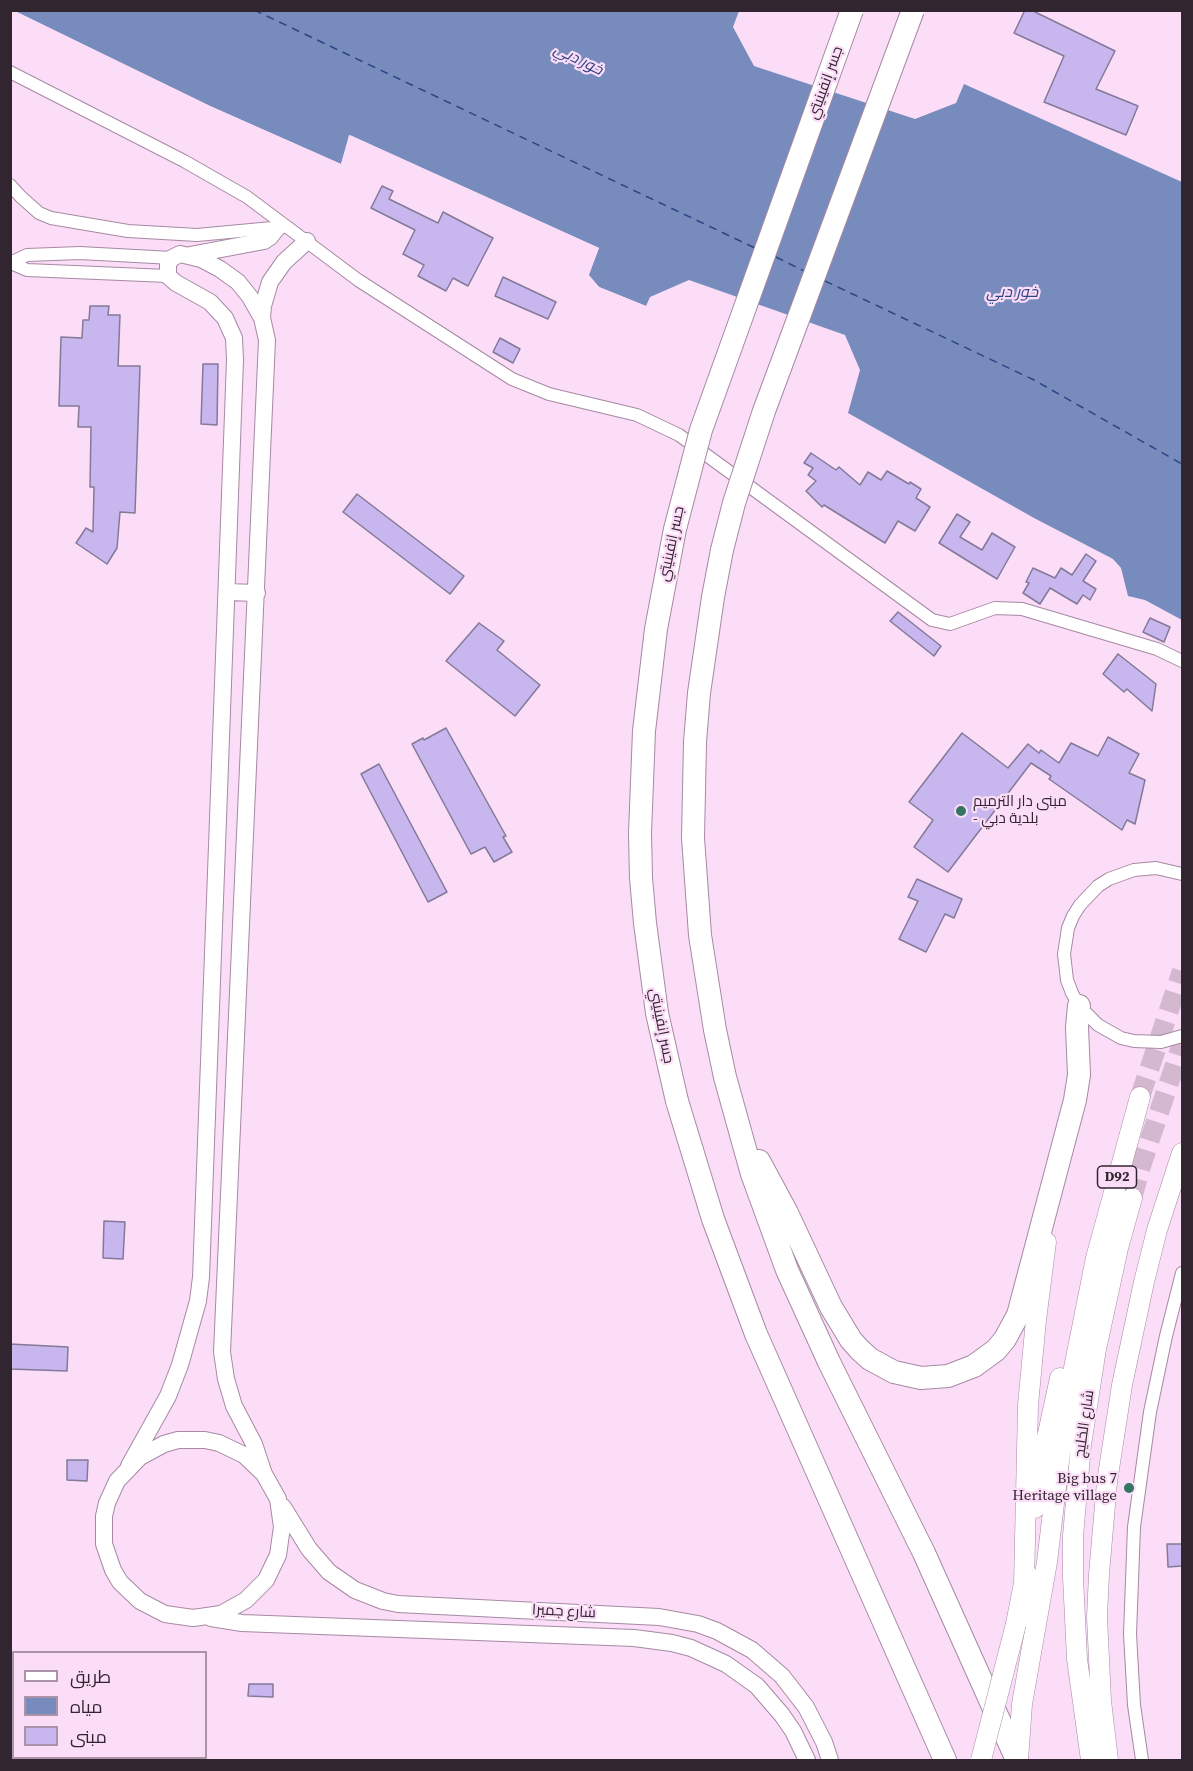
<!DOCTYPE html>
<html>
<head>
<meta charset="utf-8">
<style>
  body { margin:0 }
  #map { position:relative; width:1193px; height:1771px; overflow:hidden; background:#fcddf8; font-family:"Source Serif 4",Cairo,serif }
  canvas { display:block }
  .frame { position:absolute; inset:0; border:12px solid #312630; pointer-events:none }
  .legend { position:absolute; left:12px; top:1651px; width:195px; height:108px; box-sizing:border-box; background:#fcddf8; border:2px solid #ab94a8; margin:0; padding:8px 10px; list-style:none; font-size:18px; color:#312630 }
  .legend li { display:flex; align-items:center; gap:12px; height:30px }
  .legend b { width:30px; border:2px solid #ab94a8 }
</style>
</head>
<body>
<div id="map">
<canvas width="1193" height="1771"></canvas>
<div class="frame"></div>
<ul class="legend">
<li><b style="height:8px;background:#fff"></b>طريق</li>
<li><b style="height:16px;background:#778bbd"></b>مياه</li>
<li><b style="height:16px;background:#c8b6ee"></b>مبنى</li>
</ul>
</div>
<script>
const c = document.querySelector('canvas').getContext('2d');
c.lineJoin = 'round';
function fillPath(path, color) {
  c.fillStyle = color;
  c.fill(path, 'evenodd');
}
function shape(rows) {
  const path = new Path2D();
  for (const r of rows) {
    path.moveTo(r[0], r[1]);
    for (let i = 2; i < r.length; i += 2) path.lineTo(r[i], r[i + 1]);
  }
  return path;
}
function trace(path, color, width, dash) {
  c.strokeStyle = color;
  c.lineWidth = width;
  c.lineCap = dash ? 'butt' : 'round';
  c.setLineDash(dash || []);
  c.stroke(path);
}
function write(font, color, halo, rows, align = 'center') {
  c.font = font + ' "Source Serif 4",Cairo,serif';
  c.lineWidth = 4.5;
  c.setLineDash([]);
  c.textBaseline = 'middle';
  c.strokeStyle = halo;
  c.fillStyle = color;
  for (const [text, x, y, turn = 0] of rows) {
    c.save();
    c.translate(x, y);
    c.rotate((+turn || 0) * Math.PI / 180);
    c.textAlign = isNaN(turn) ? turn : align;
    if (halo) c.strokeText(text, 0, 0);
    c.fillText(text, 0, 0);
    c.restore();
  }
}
const water = shape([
  [15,11,739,11,733,27,754,66,915,119,956,103,964,84,1182,182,1182,620,1145,600,1128,596,1121,568,1113,559,1034,518,848,413,860,370,845,335,689,280,650,297,646,306,599,287,588,275,599,248,350,135,341,164,210,106]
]);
const pier = shape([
  [12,10,210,106,341,164,349,135,599,248,589,275,599,287,646,306,645,309,598,289,586,277,585,274,595,249,351,139,344,165,340,167,208,109,14,13]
]);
const ferry = shape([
  [254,10,755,248],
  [776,257,804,271],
  [825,281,1034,380,1182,464]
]);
const building = shape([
  [1025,10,1031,10,1115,51,1096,89,1138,106,1126,135,1044,102,1064,56,1014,33,1025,10],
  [382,186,393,191,389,199,438,223,443,212,493,238,468,286,453,278,446,291,418,276,424,265,403,254,415,230,371,208,382,186],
  [503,277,556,302,548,319,495,296,503,277],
  [90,306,109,306,108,315,120,315,118,366,140,366,135,513,120,512,117,548,107,564,76,543,86,528,93,532,94,487,90,487,91,427,78,427,79,406,59,406,61,337,82,338,83,320,89,320,90,306],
  [500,338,520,349,513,363,493,352,500,338],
  [203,364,218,364,217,425,201,424,203,364],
  [811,453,836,470,839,467,860,485,868,472,881,480,887,471,909,484,910,482,921,489,916,498,930,507,915,531,898,521,885,543,824,505,822,507,806,491,816,481,808,475,813,468,804,463,811,453],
  [357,494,464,576,450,594,343,512,357,494],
  [957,514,970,522,960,537,982,550,992,533,1015,547,997,579,939,543,957,514],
  [1086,554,1096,561,1083,581,1096,589,1090,600,1083,595,1077,604,1050,588,1040,604,1023,593,1029,583,1026,582,1033,568,1055,578,1061,568,1072,575,1086,554],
  [898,612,941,646,934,656,890,621,898,612],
  [1150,618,1170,627,1164,642,1143,632,1150,618],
  [479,623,504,641,497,650,540,685,515,716,446,661,479,623],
  [1118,654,1156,684,1152,711,1127,689,1124,692,1103,674,1118,654],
  [446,728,506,836,503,837,512,852,494,862,485,847,471,854,412,744,423,738,424,740,446,728],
  [962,733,1008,768,1028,744,1039,753,1041,750,1059,763,1071,743,1098,756,1108,737,1139,754,1129,773,1145,780,1135,824,1127,820,1122,830,1049,779,1051,776,1031,763,948,872,914,847,933,820,909,802,962,733],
  [379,764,447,892,428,902,361,774,379,764],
  [917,879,962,899,954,918,945,914,926,952,899,939,918,901,908,897,917,879],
  [104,1221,125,1222,123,1259,103,1258,104,1221],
  [10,1344,68,1347,67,1371,10,1369,10,1344],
  [67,1460,88,1460,87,1481,67,1480,67,1460],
  [1167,1544,1182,1544,1182,1566,1168,1567,1167,1544],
  [249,1684,273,1684,273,1697,248,1696,249,1684]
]);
const primaryTunnel = shape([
  [1140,1097,1182,971],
  [1132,1198,1141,1166,1182,1044]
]);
const street = shape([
  [10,72,184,161,247,197,358,280,512,379,549,394,637,415,679,435,932,620,950,624,995,608,1022,609,1157,649,1182,661],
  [10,185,21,197,39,213,51,218,128,231,197,235,283,227],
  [10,263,27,255,80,253,172,258],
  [11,263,27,270,168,276],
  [1182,874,1156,868,1134,870,1109,879,1098,886,1080,905,1073,916,1068,928,1064,954,1067,980,1072,993,1079,1006,1098,1025,1121,1038,1134,1041,1161,1042,1182,1036],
  [1142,1760,1134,1705,1130,1634,1134,1527,1150,1412,1166,1336,1182,1273]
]);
const secondary = shape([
  [190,255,264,241,270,237,278,227],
  [262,318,263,306,270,282,284,262,307,241],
  [227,592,257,593],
  [129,1466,168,1396,180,1365,198,1301,201,1277,235,360,234,338,225,318,210,302,176,283,168,276,168,264,172,258,180,254,201,259,220,269,238,282,250,297,262,318,267,340,222,1352,226,1379,234,1406,254,1444,264,1474,278,1499,282,1527,278,1555,266,1580,246,1600,221,1614,193,1618,165,1614,140,1601,120,1582,113,1570,104,1544,104,1516,107,1503,117,1481,140,1457,164,1444,178,1440,205,1440,219,1443,244,1455,264,1474],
  [283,1507,309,1549,329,1572,355,1590,383,1601,398,1604,659,1617,698,1624,717,1631,752,1650,782,1676,806,1707,824,1742,830,1760],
  [211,1618,242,1623,634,1638,672,1643,691,1648,726,1664,757,1686,782,1715,793,1731,807,1760]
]);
const primary = shape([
  [1035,1508,1044,1452,1060,1378],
  [1024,1585,1028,1405,1036,1320,1046,1242],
  [1016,1624,1026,1573],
  [1018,1760,1022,1704,1047,1562,1060,1453,1071,1383,1096,1258,1140,1097],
  [1091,1760,1077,1659,1073,1577,1073,1536,1081,1445,1096,1349,1118,1248,1132,1198],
  [1108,1760,1101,1701,1097,1617,1099,1574,1107,1482,1122,1385,1144,1282,1157,1230,1182,1153]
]);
const highway = shape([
  [722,550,713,597,699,693,695,742,693,838,700,935,715,1030,725,1077,752,1174,787,1270,829,1362,924,1553,1017,1760],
  [677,1101,713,1219,756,1334,945,1760],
  [759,1161,787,1213,831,1307,851,1340,860,1350,870,1359,894,1372,921,1378,948,1376,974,1366,996,1350,1005,1339,1018,1315,1075,1100,1079,1075,1077,1027,1079,1006]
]);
const primaryBridge = shape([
  [981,1760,1016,1624]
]);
const highwayBridge = shape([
  [722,550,734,503,764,411,913,10],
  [677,1101,657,1013,645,923,641,878,640,833,644,731,656,629,675,529,701,430,852,10]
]);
const markers = [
  [961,811,6,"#337463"],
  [1129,1488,6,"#337463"]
];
const shields = [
  [1117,1177,39]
];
const shieldNames = [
  ["D92",1117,1177]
];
const streetNames = [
  ["جسر إنفينيتي",826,83,-70],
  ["جسر إنفينيتي",672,544,-78],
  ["جسر إنفينيتي",661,1026,79],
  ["شارع الخليج",1085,1424,-82],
  ["شارع جميرا",564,1612,3]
];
const poiNames = [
  ["مبنى دار الترميم",973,802],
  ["- بلدية دبي",973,819],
  ["Big bus 7",1117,1479,"right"],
  ["Heritage village",1117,1496,"right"]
];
const waterNames = [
  ["خور دبي",578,60,26],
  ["خور دبي",1012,293]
];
fillPath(water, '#778bbd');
fillPath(pier, '#fcddf8');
trace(ferry, '#2f4483', 1.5, [8, 6]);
fillPath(building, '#c8b6ee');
trace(building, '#837998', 1.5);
trace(primaryTunnel, '#d3b8d0', 20, [20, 10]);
trace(street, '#a689a2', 14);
trace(secondary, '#a689a2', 18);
trace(primary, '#a689a2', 21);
trace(highway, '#a689a2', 24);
trace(street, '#fff', 12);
trace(secondary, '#fff', 16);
trace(primary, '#fff', 20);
trace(highway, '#fff', 22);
trace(primaryBridge, '#a689a2', 21, []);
trace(highwayBridge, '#a689a2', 24, []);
trace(primaryBridge, '#fff', 20);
trace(highwayBridge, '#fff', 22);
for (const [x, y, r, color] of markers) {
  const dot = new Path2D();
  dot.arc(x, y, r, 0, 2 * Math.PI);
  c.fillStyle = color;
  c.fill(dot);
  trace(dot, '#fcddf8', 2);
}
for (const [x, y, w] of shields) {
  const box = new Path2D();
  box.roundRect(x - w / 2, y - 11, w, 22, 4.5);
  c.fillStyle = '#fcddf8';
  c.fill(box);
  trace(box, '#312630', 1.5);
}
write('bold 14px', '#312630', null, shieldNames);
write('15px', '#312630', '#fcddf8', streetNames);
write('15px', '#312630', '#fcddf8', poiNames, 'left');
write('italic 16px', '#2f4483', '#fcddf8', waterNames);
</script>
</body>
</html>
